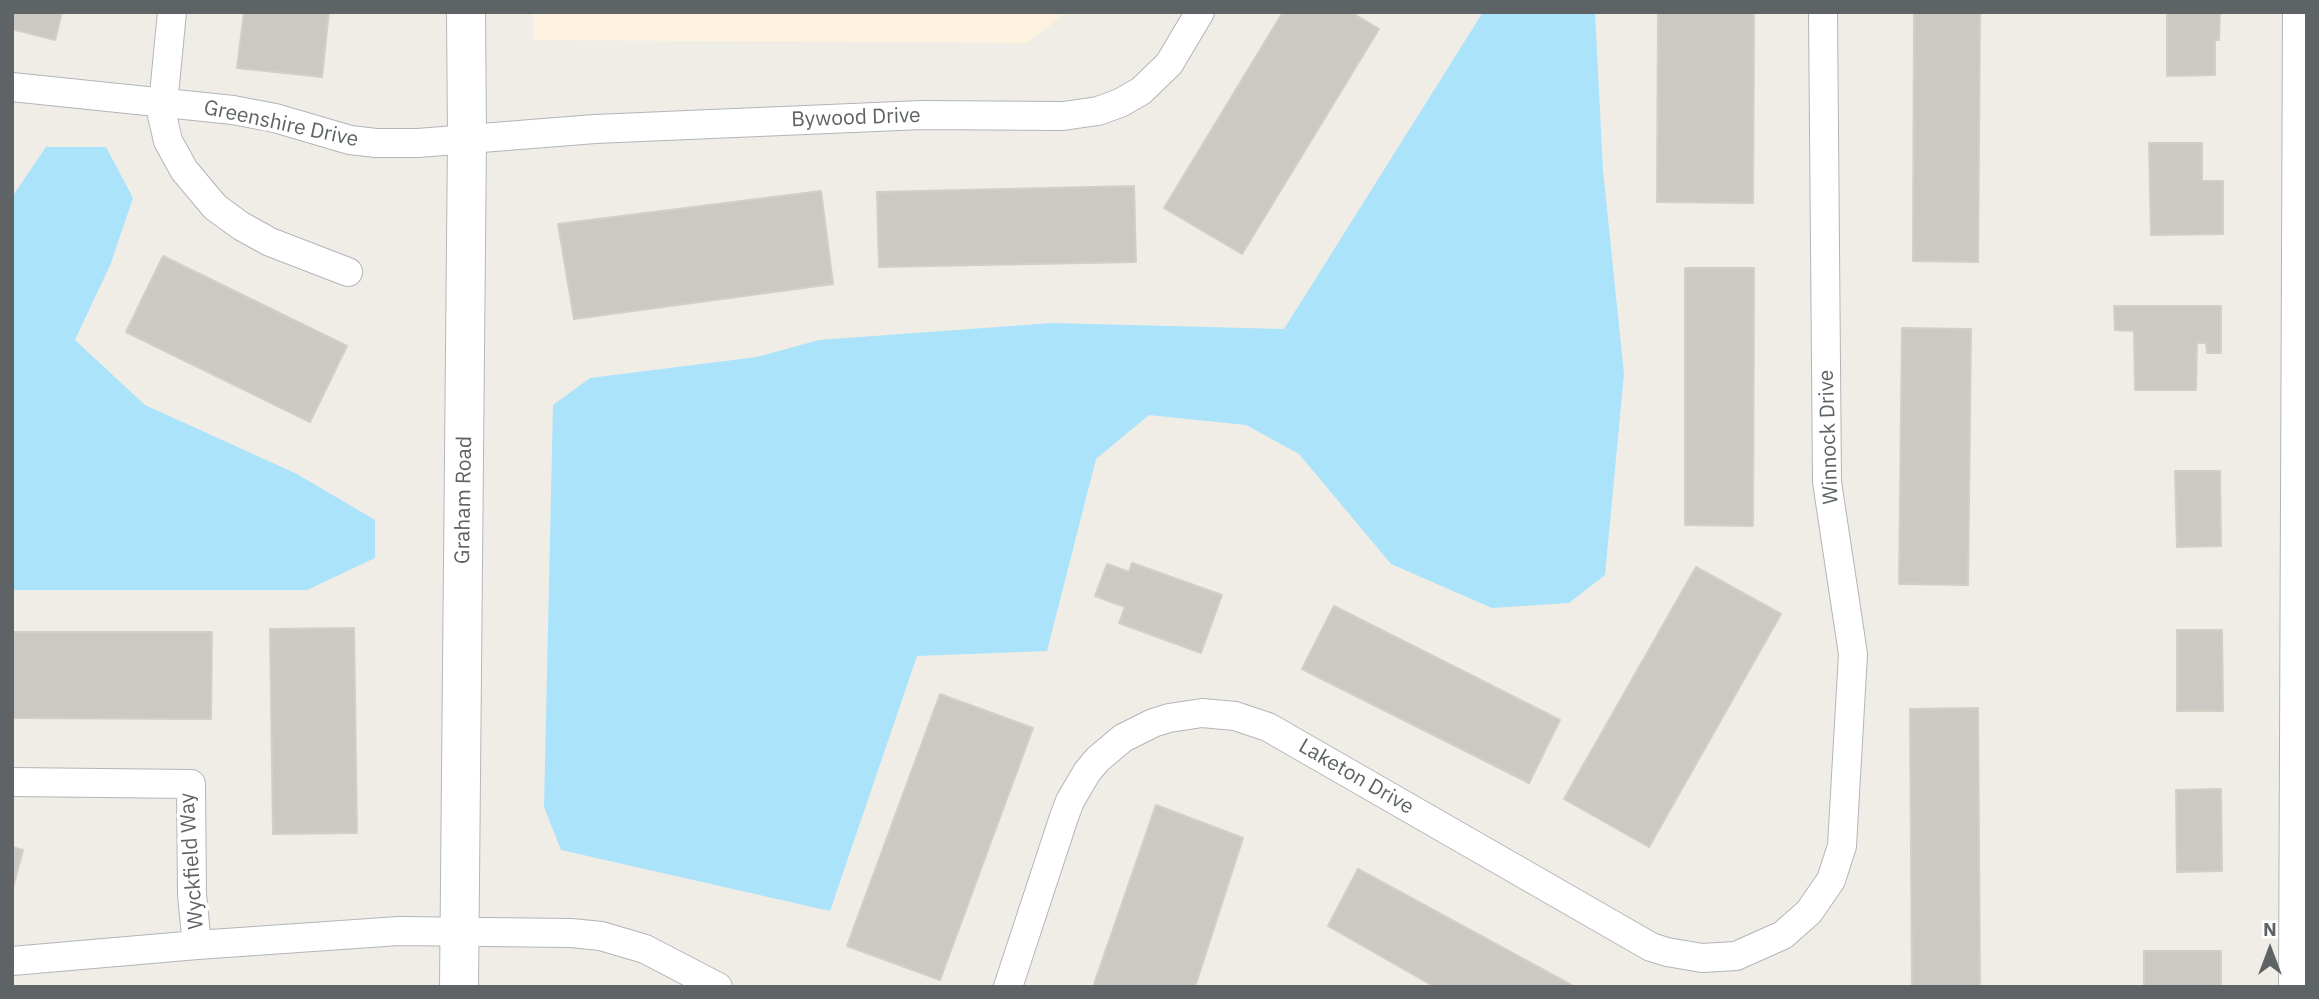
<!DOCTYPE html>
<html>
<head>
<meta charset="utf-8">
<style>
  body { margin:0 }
  #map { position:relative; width:2319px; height:999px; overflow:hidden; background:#f0ede7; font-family:"IBM Plex Sans",sans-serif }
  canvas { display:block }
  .frame { position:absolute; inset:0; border:14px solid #5e6366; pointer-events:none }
  .north { position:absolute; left:2235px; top:915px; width:70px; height:70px; -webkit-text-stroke:5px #fff; paint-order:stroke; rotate:0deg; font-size:19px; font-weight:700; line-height:28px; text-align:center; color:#5e6366 }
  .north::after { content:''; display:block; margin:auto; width:24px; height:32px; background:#5e6366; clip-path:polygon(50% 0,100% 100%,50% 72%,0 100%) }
</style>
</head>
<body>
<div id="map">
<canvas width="2319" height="999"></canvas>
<div class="frame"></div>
<div class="north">N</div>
</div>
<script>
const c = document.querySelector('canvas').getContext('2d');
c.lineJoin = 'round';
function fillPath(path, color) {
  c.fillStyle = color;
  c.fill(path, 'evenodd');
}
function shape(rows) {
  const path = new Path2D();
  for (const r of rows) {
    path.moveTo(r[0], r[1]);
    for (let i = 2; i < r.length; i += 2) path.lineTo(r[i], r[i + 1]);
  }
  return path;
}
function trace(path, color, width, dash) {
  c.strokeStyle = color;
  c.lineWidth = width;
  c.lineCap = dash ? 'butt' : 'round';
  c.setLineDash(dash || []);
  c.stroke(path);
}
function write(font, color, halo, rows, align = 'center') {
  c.font = font + ' "IBM Plex Sans",sans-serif';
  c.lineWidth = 7;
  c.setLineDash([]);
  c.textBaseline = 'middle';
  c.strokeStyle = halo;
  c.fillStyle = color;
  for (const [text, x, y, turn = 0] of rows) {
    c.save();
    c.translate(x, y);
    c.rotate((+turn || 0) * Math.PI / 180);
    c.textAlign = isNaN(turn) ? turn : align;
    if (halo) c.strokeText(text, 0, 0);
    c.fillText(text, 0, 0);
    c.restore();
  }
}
const commercial = shape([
  [533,12,1067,12,1027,43,533,40]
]);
const water = shape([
  [1483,12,1595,12,1603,170,1624,374,1605,575,1569,603,1492,608,1391,564,1299,454,1246,425,1149,415,1096,459,1047,651,917,656,830,911,561,850,544,807,553,405,590,378,757,357,819,340,1052,323,1284,329],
  [46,147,106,147,133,198,111,263,75,340,145,405,297,474,375,520,375,558,307,590,12,590,12,197]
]);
const building = shape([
  [12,12,62,12,55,40,12,29,12,12],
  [244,12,329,12,322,77,237,68,244,12],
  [1283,12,1351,12,1379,29,1242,254,1164,208,1283,12],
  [1658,12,1754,12,1753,203,1657,202,1658,12],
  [1914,12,1980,12,1978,262,1913,261,1914,12],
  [2167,12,2220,12,2219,40,2215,40,2215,75,2167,76,2167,12],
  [2149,143,2202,143,2202,181,2223,181,2223,234,2151,235,2149,143],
  [1134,186,1136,262,879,267,877,192,1134,186],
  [821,191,833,284,574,319,558,224,821,191],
  [163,256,347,346,310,422,126,332,163,256],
  [1685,268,1754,268,1753,526,1685,525,1685,268],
  [2114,306,2221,306,2221,353,2207,353,2206,343,2197,343,2196,390,2135,390,2134,331,2115,330,2114,306],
  [1902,328,1971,329,1968,585,1899,584,1902,328],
  [2175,471,2220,471,2221,546,2177,547,2175,471],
  [1132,563,1222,595,1201,653,1119,623,1125,607,1095,596,1107,564,1129,572,1132,563],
  [1696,567,1781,614,1649,847,1564,799,1696,567],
  [1334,606,1560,720,1529,783,1302,669,1334,606],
  [354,628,357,833,273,834,270,629,354,628],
  [2177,630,2222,630,2223,711,2177,711,2177,630],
  [12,632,212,632,211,719,12,718,12,632],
  [940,694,1033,728,940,980,847,946,940,694],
  [1978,708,1980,987,1912,987,1910,709,1978,708],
  [2221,789,2222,871,2177,872,2176,790,2221,789],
  [1156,805,1243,838,1195,987,1093,987,1156,805],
  [12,847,23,850,12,891,12,847],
  [1358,869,1575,987,1435,987,1328,926,1358,869],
  [2144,951,2221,951,2221,987,2144,987,2144,951]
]);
const street = shape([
  [172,12,162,115,168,141,184,170,215,207,241,226,270,242,348,272],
  [12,87,233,110,275,118,350,140,376,143,418,143,595,129,922,115,1063,116,1098,111,1120,103,1141,91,1169,64,1200,12],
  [12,782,191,784,192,895,197,945],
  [12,961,197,945,399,931,571,933,601,936,645,949,718,987],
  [1008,987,1064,817,1070,801,1087,772,1098,759,1123,738,1153,723,1169,718,1202,713,1235,716,1268,727,1651,947,1667,952,1702,958,1736,956,1783,935,1809,912,1831,880,1842,846,1853,654,1827,482,1823,12],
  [2293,987,2297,12]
]);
const secondary = shape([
  [459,987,467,138,466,12]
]);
const streetNames = [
  ["Bywood Drive",856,118,-2],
  ["Greenshire Drive",281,124,12],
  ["Winnock Drive",1829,437,-92],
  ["Graham Road",464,500,-89],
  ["Laketon Drive",1356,777,30],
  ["Wyckfield Way",192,861,-94]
];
fillPath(commercial, '#fdf2df');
fillPath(water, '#abe3fb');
fillPath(building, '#ccc8c4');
trace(building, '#d4cec5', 2);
trace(street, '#b2b5b8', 30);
trace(secondary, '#b3b7bb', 40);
trace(street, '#fff', 28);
trace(secondary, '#fff', 38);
write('21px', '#5e6366', '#fff', streetNames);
</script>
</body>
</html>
